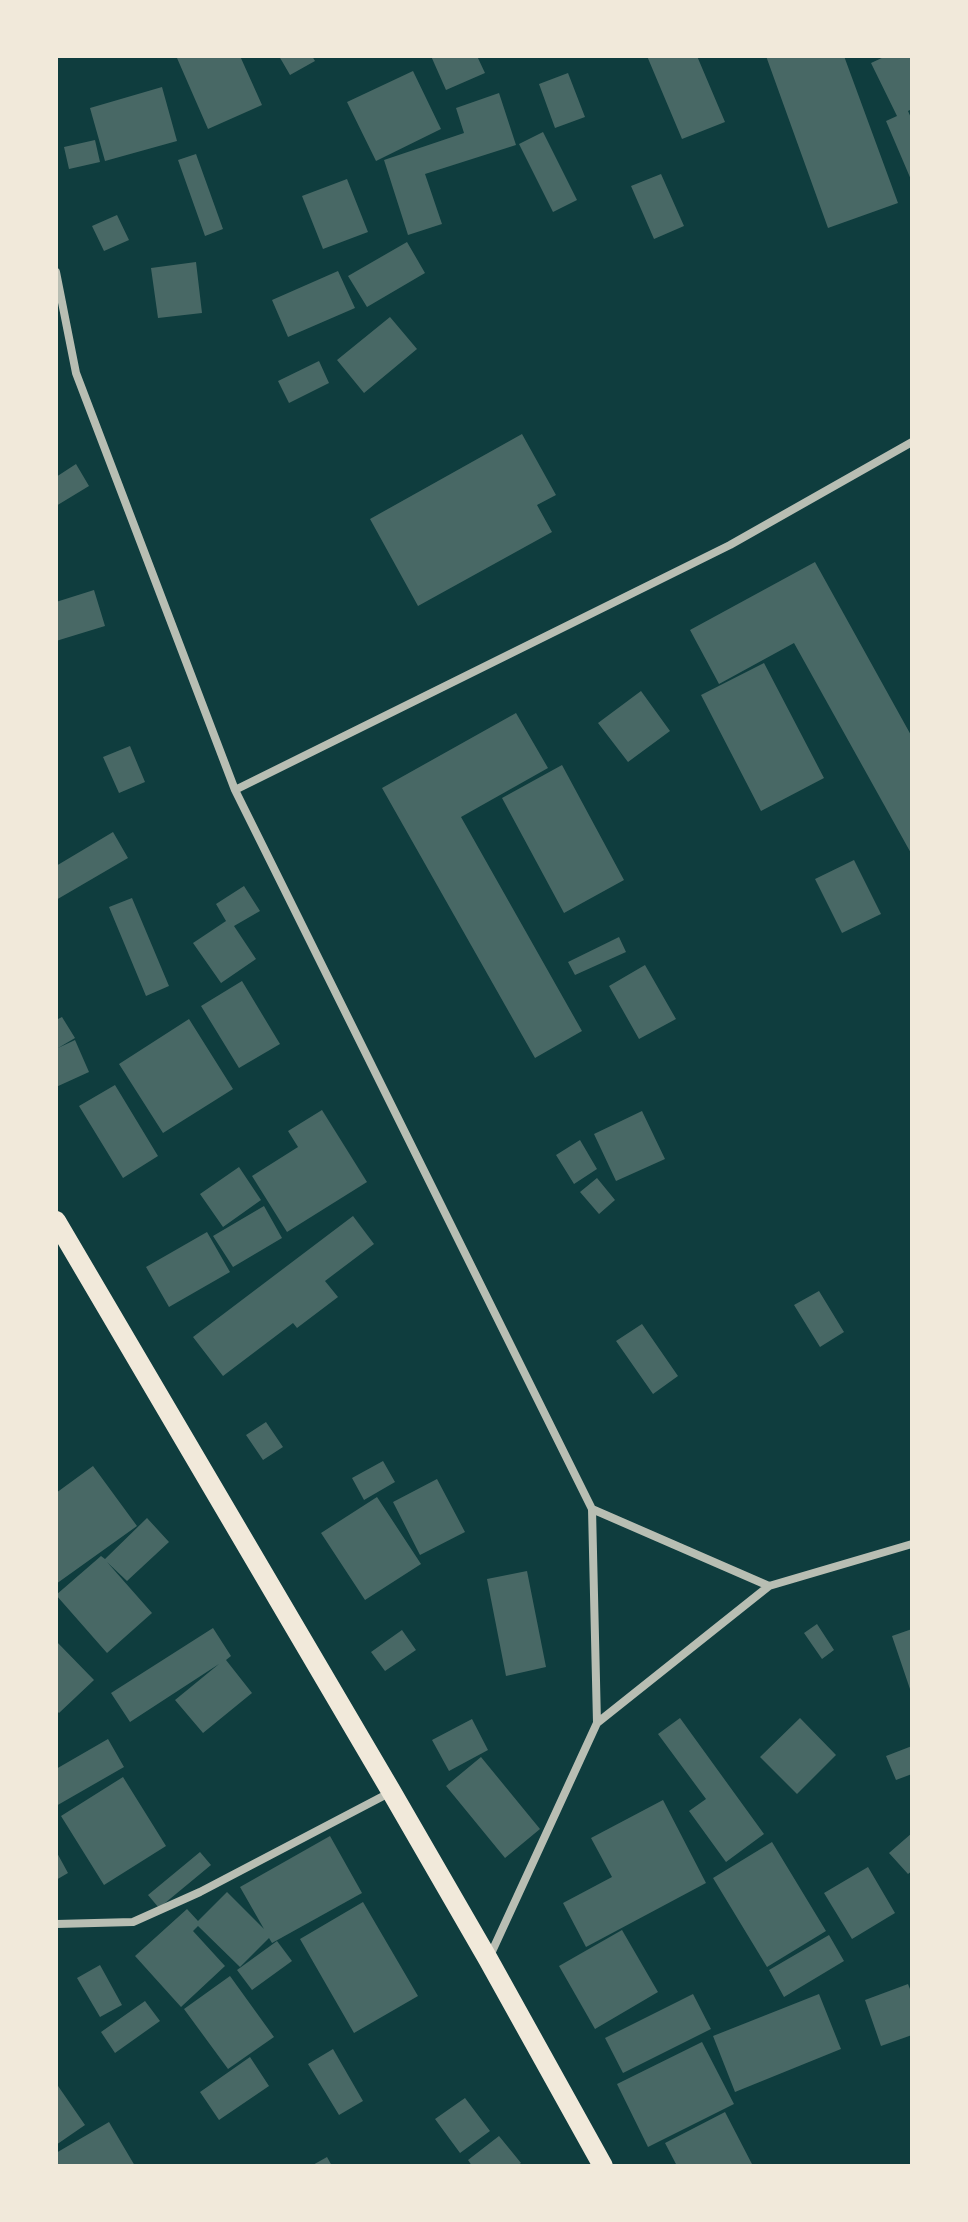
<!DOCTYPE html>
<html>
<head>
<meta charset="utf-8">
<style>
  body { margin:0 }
  #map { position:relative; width:968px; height:2222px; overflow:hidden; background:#0f3d3e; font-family:Montserrat,sans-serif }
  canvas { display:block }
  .frame { position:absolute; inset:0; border:58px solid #f1e9da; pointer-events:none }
</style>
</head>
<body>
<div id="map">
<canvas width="968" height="2222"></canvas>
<div class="frame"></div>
</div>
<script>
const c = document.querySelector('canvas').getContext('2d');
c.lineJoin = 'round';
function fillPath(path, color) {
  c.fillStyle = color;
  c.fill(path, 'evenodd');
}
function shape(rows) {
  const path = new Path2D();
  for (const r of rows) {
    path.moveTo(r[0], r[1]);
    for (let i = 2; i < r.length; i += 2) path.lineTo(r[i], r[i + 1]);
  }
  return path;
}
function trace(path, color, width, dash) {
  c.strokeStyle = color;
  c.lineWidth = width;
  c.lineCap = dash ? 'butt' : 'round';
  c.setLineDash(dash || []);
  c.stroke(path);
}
const building = shape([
  [182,56,240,56,262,105,208,129,177,58],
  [279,56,312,56,315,61,290,75],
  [431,56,477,56,485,73,446,90],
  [647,56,697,56,725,122,682,139],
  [766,56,844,56,898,203,828,228],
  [886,56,912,56,912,109,908,111,912,120,912,182,886,121,897,116,871,63],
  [413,71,441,129,376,161,347,102],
  [568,73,585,117,555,128,539,84],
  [162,87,177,141,105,161,90,108],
  [499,93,516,145,425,174,442,224,408,235,384,160,464,133,456,108],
  [543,132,577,200,553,212,519,144],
  [95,140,100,162,69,169,64,147],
  [196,154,223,229,205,236,178,160],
  [661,174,684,226,654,239,631,186],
  [347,179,368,232,323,249,302,196],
  [117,215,129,240,104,251,92,226],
  [407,242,425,273,367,307,348,276],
  [196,262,202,313,158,318,151,268],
  [338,271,355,308,288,337,272,300],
  [390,317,417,349,364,393,337,360],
  [319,361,329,383,289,403,278,381],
  [522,434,556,495,537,505,552,532,418,606,370,519],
  [76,464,89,486,56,506,56,477],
  [815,562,912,737,912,855,794,643,719,684,690,630],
  [94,590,105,626,56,641,56,602],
  [764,663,824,778,761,811,701,695],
  [641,691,670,731,628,762,598,723],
  [516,713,548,768,461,817,582,1031,535,1058,382,788],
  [130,746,145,782,119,793,103,757],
  [562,765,624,880,564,913,502,798],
  [113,832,128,858,56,900,56,866],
  [854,860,881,914,842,933,815,879],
  [244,886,260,911,234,926,256,959,221,983,193,943,226,921,216,904],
  [132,898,169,986,146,996,109,907],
  [619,937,626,952,575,975,568,962],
  [645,965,676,1019,639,1039,609,986],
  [242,981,280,1044,239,1068,201,1006],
  [62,1017,75,1038,58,1048,75,1040,89,1072,56,1087,56,1020],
  [189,1019,233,1089,163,1133,119,1064],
  [115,1085,158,1156,123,1178,79,1106],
  [322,1110,367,1182,287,1232,252,1176,298,1147,288,1131],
  [642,1111,665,1159,616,1181,594,1134],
  [580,1140,597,1169,574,1184,556,1155],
  [239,1167,261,1200,223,1227,200,1194],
  [597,1178,615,1200,599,1214,580,1192],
  [264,1206,282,1238,233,1267,213,1236],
  [353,1216,374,1244,325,1281,338,1297,297,1328,293,1323,223,1376,193,1337],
  [207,1232,230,1272,169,1307,146,1267],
  [819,1291,844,1332,820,1347,794,1305],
  [642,1324,678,1376,653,1394,616,1341],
  [266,1422,283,1447,263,1460,246,1435],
  [383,1461,395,1482,364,1500,352,1478],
  [93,1466,137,1526,56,1584,56,1493],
  [437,1479,465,1532,420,1555,393,1502],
  [377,1497,421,1564,365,1600,321,1533],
  [147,1518,169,1542,127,1581,107,1562,152,1613,107,1653,56,1595,101,1556,105,1559],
  [527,1571,546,1667,506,1676,487,1579],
  [817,1624,834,1650,822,1659,804,1633],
  [213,1628,231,1656,226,1660,252,1693,203,1733,175,1700,219,1664,130,1722,111,1693],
  [912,1629,912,1692,911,1692,892,1636],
  [402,1630,416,1650,385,1671,371,1652],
  [56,1641,94,1680,59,1713,56,1710],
  [680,1718,764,1834,726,1862,689,1811,706,1799,658,1734],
  [800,1718,836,1755,797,1794,760,1757],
  [472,1719,488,1750,449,1771,432,1740],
  [108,1739,124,1767,56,1806,56,1769],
  [912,1746,912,1774,896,1780,886,1756],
  [481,1757,540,1829,505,1858,446,1786],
  [123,1777,166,1846,104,1885,61,1816],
  [663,1800,706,1883,586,1947,563,1903,612,1877,591,1838],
  [912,1833,912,1871,908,1874,889,1853],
  [330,1836,362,1893,272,1943,269,1938,240,1967,198,1926,193,1931,225,1966,181,2007,135,1956,187,1909,198,1921,227,1892,264,1929,240,1887],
  [772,1842,826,1931,767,1967,713,1878],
  [56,1851,68,1873,56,1880],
  [200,1852,211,1865,159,1908,148,1895],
  [868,1867,895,1913,852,1939,824,1893],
  [363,1902,418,1996,354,2033,300,1939],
  [622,1930,658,1992,595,2029,559,1966],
  [829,1935,844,1961,784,1997,769,1970],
  [277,1941,292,1961,252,1990,237,1970],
  [100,1965,122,2005,100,2017,77,1978],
  [230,1976,274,2037,228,2069,184,2009],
  [908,1984,912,1994,912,2035,881,2046,865,2000],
  [693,1994,711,2029,623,2073,605,2038],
  [819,1994,841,2049,735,2092,713,2036],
  [145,2001,160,2021,115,2053,101,2032],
  [702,2042,734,2104,648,2147,617,2084],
  [333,2049,363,2101,339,2115,308,2064],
  [250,2057,269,2086,219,2120,200,2092],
  [56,2083,85,2125,56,2145],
  [465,2098,490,2131,460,2153,435,2119],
  [725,2112,753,2166,677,2166,665,2143],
  [109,2122,135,2166,58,2166,56,2162,56,2153],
  [499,2136,521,2163,517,2166,472,2166,468,2160],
  [327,2157,332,2166,311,2166]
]);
const minor = shape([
  [56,272,76,373,235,790,592,1509,597,1723,489,1958],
  [235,790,730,545,912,442],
  [592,1509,769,1586],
  [597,1723,769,1586,912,1544],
  [56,1924,133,1922,200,1892,391,1792]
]);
const primary = shape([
  [56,1221,391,1791,488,1959,603,2166]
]);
fillPath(building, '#486865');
trace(minor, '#b8beb3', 8);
trace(primary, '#f1e9da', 20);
</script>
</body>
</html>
